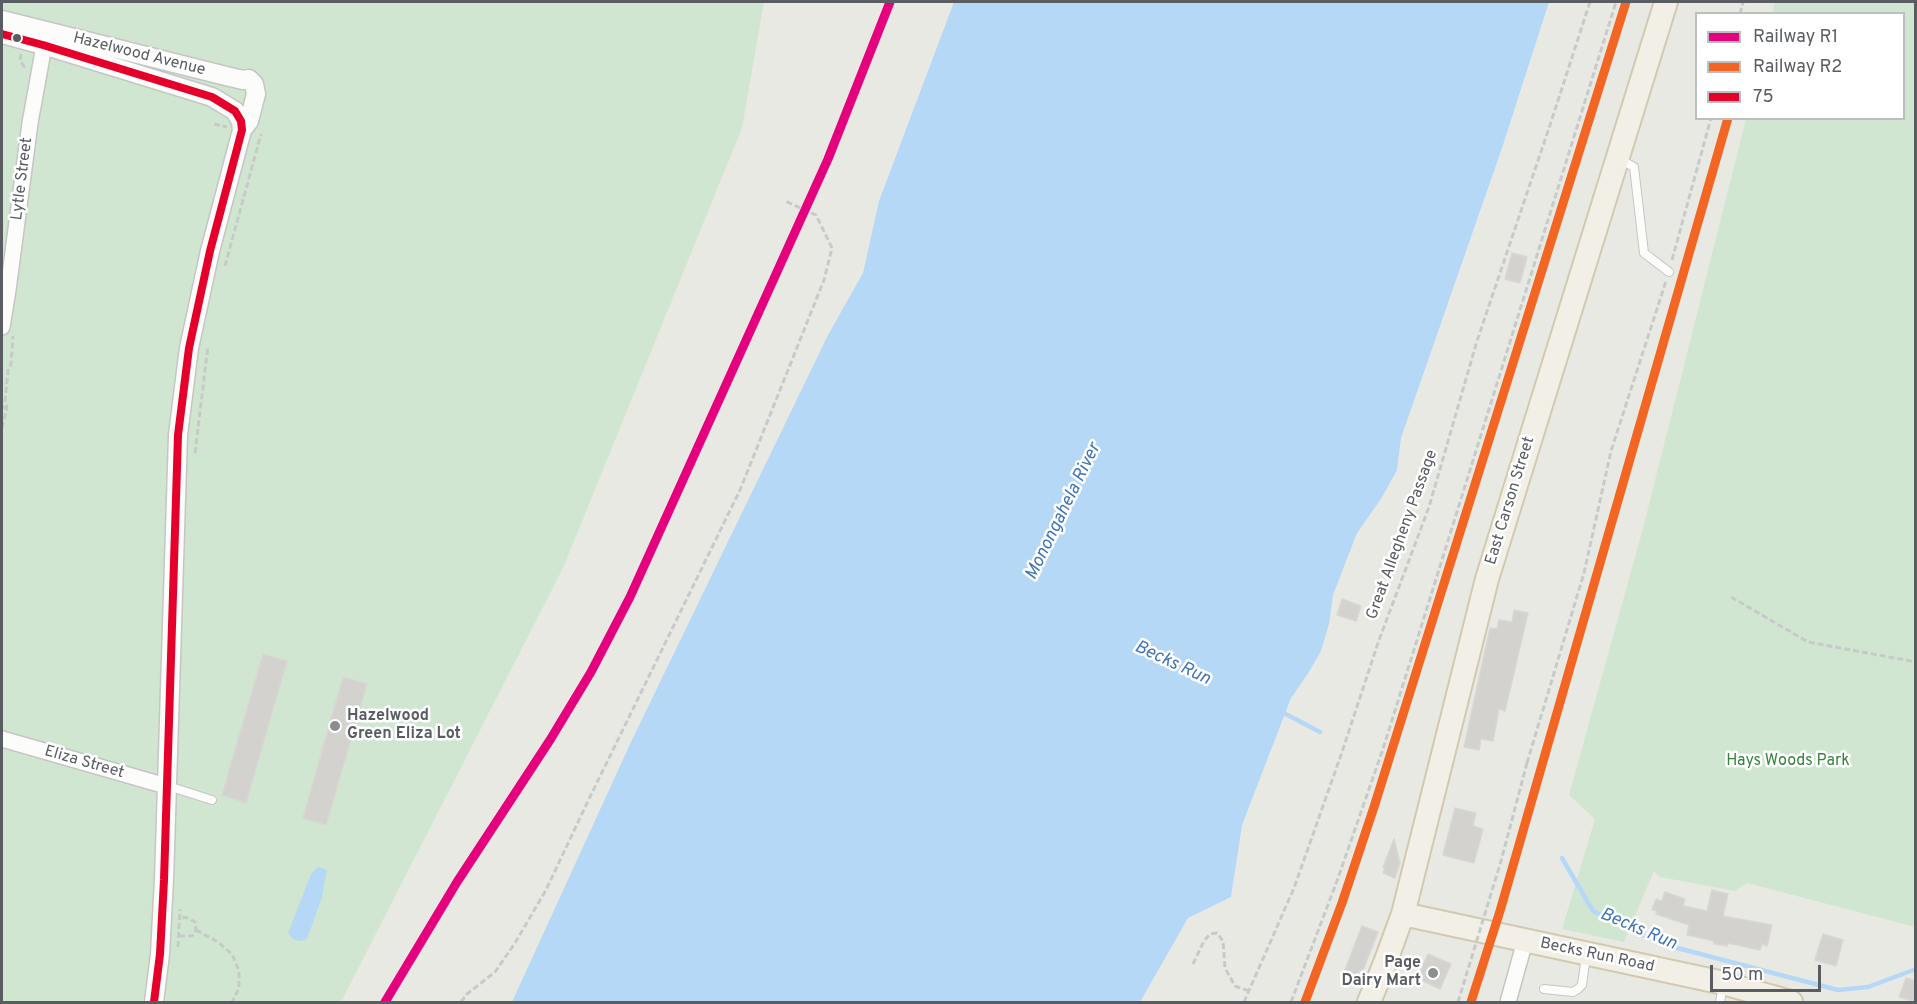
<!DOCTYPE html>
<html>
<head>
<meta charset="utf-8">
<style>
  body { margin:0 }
  #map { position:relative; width:1917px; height:1004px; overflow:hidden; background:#e9e9e4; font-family:Overpass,sans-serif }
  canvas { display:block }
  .frame { position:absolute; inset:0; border:3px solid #595d61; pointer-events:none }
  .legend { position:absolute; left:1695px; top:12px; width:210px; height:108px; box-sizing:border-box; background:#fff; border:2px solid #bdbec0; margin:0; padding:8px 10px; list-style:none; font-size:18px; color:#595d61 }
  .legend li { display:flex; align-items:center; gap:12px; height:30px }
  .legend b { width:30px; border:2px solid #bdbec0 }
  .scale { position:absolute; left:1710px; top:965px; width:111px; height:27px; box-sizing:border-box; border:3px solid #595d61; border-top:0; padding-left:8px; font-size:18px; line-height:21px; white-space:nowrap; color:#595d61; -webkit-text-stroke:4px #fff; paint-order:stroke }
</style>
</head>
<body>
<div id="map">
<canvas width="1917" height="1004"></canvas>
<div class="frame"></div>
<ul class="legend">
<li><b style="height:8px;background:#e5007d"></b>Railway R1</li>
<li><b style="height:8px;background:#f26522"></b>Railway R2</li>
<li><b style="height:8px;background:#e4002b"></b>75</li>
</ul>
<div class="scale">50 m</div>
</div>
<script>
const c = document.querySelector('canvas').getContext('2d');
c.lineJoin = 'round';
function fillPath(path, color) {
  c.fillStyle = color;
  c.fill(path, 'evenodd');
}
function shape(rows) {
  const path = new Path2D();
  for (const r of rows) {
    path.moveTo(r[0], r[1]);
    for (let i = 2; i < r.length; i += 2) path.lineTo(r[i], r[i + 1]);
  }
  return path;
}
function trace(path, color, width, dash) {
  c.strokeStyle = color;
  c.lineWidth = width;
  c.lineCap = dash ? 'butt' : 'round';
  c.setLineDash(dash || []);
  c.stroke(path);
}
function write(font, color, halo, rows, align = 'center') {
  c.font = font + ' Overpass,sans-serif';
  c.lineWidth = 5;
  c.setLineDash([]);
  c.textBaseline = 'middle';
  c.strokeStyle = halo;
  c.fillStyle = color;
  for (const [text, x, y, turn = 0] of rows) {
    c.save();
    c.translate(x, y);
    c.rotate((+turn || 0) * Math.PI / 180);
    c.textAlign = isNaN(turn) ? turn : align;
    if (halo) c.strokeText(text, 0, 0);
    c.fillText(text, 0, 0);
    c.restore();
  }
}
const green = shape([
  [2,2,764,2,742,128,563,568,341,1002,2,1002],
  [1775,2,1915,2,1915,927,1747,883,1735,891,1660,877,1654,871,1624,942,1562,929,1595,819,1569,795,1642,532,1746,119,1904,118,1904,14,1772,13]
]);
const water = shape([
  [954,2,1549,2,1502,148,1401,438,1397,470,1381,499,1357,533,1333,595,1329,624,1321,651,1309,672,1291,698,1242,825,1231,897,1188,918,1140,1002,512,1002,631,742,828,335,863,273,879,201],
  [318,867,327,870,322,897,307,939,301,941,293,939,288,933,311,874]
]);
const stream = shape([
  [1280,711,1320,732],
  [1562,858,1593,911,1662,944,1838,990,1868,987,1916,969]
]);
const building = shape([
  [1512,253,1527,257,1520,283,1505,279,1512,253],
  [1342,599,1361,606,1356,621,1337,615,1342,599],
  [1514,610,1528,613,1505,711,1499,709,1493,741,1481,739,1479,750,1464,747,1490,628,1497,629,1499,620,1512,622,1514,610],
  [263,654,287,661,246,803,222,795,263,654],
  [343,677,367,684,326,825,303,818,343,677],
  [1455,808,1476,813,1473,826,1483,829,1474,863,1443,855,1455,808],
  [1394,839,1400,863,1395,878,1383,873,1385,868,1383,867,1394,839],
  [1712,890,1728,894,1723,916,1772,925,1767,946,1762,944,1760,950,1728,943,1727,946,1714,944,1714,941,1687,935,1689,925,1656,914,1657,911,1652,910,1656,899,1662,901,1665,892,1685,899,1683,906,1707,911,1712,890],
  [1362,926,1378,932,1363,970,1360,970,1354,985,1341,980,1362,926],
  [1823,934,1843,940,1836,966,1815,960,1823,934],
  [1428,954,1451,964,1440,989,1417,978,1428,954],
  [1906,978,1916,981,1916,1002,1899,997,1906,978]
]);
const path = shape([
  [1740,14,1743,2],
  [21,54,20,60,24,67,24,70],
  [214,124,227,127],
  [1672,260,1711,118],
  [225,266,261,134],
  [2,407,7,408],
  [2,428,7,408,5,401,8,371,11,364,13,336],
  [195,453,208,346],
  [1731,597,1808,642,1916,662],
  [1527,763,1584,573,1611,451,1666,281],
  [196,930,218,942,232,954,239,971,239,988,232,1002],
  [179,936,192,936,196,930,195,922,188,918,180,917],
  [178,947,180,909],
  [1193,964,1204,941,1210,934,1217,933,1223,941,1225,968,1235,986,1249,991],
  [461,1002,467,994,495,972,515,943,546,890,587,803,740,490,824,280,832,248,816,215,785,201],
  [1244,1002,1294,888,1341,755,1379,640,1429,507,1477,341,1551,122,1590,2],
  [1291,1002,1337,881,1383,749,1616,2]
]);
const service = shape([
  [1621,160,1634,167,1644,253,1669,272],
  [168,786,212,800],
  [1544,989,1573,992,1578,989,1582,985,1586,956],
  [1720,1002,1723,986]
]);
const minor = shape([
  [2,327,8,290,30,123,46,35],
  [2,739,166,786],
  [1508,1002,1525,941]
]);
const tertiary = shape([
  [2,20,226,76,243,80,249,79,254,84,256,94,249,121,242,130],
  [2,34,43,45,212,97,235,111,241,121,242,130,210,251,189,348,178,435,164,880,160,954,154,1002]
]);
const primary = shape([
  [1403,914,1719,982,1791,1002],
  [1369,1002,1385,963,1403,914,1487,579,1666,2]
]);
const pathBridge = shape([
  [1458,1002,1501,861,1527,763]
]);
const bus1 = shape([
  [2,34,43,45,212,97,235,111,241,121,242,130,210,251,189,348,178,435,164,880,160,954,154,1002]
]);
const rail1 = shape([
  [385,1002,457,882,550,740,591,672,630,597,828,159,890,2]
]);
const rail2 = shape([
  [1305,1002,1342,903,1374,807,1626,2],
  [1471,1002,1500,911,1728,118]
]);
const markers = [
  [17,38,5,"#595d61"],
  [335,726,6,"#8b8e8f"],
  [1433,973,6,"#8b8e8f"]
];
const streetNames = [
  ["Hazelwood Avenue",139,55,14],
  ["Lytle Street",23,179,-83],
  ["East Carson Street",1511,501,-73],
  ["Great Allegheny Passage",1403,535,-70],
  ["Eliza Street",84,763,16],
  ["Becks Run Road",1597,956,12]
];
const poiNames = [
  ["Hazelwood",347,717],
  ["Green Eliza Lot",347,735],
  ["Page",1421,964,"right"],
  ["Dairy Mart",1421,982,"right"]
];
const parkNames = [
  ["Hays Woods Park",1788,762]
];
const waterNames = [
  ["Monongahela River",1064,512,-64],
  ["Becks Run",1172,664,25],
  ["Becks Run",1638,930,23]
];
fillPath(green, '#d1e6d0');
fillPath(water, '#b5d8f6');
trace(stream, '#b5d8f6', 4.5);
fillPath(building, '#d3d2cf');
trace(building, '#d8d7d3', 1.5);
trace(service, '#c5c6c4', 10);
trace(minor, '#c5c6c4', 18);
trace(tertiary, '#c5c6c4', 21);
trace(primary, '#d1cab1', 26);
trace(path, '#c6cbc9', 3, [6, 3]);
trace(service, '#fcfcfb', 8);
trace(minor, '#fcfcfb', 15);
trace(tertiary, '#fcfcfb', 18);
trace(primary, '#f2f0e6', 22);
trace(pathBridge, '#c6cbc9', 3, [6, 3]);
trace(bus1, '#e4002b', 8);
trace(rail1, '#e5007d', 9);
trace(rail2, '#f26522', 9);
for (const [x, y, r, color] of markers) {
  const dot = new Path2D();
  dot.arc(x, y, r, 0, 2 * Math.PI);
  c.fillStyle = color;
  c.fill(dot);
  trace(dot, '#fff', 2);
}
write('16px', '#595d61', '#fff', streetNames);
write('bold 16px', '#595d61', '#fff', poiNames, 'left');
write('16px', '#36843d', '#fff', parkNames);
write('italic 18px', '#4075b7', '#fff', waterNames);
</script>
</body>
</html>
